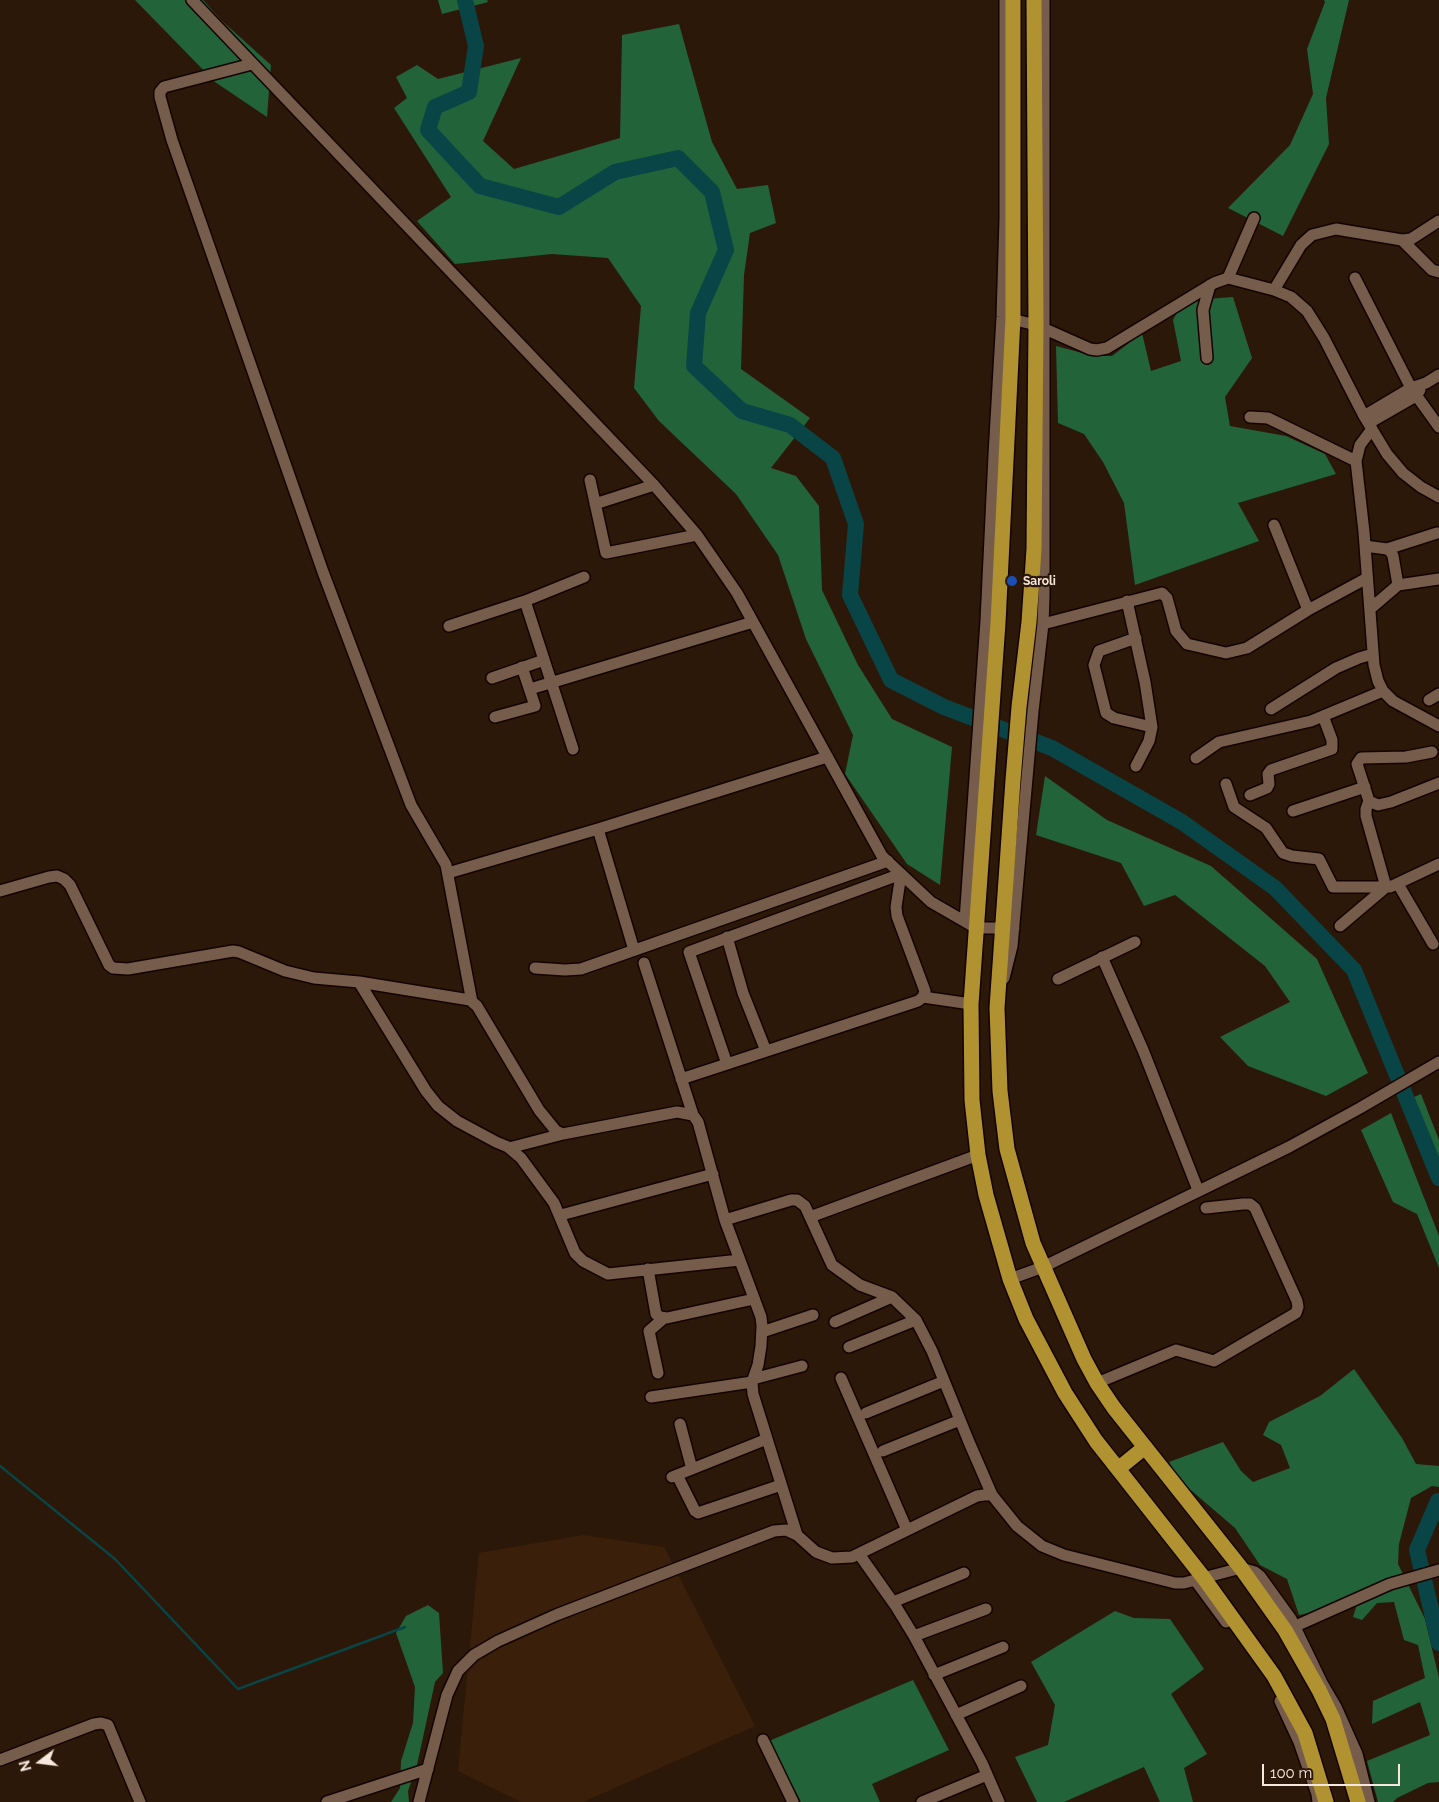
<!DOCTYPE html>
<html>
<head>
<meta charset="utf-8">
<style>
  body { margin:0 }
  #map { position:relative; width:1439px; height:1802px; overflow:hidden; background:#2c1808; font-family:Raleway,sans-serif }
  canvas { display:block }
  .north { position:absolute; left:15px; top:1737px; width:50px; height:50px; -webkit-text-stroke:4px #2c1808; paint-order:stroke; rotate:255deg; font-size:14px; font-weight:700; line-height:20px; text-align:center; color:#f5e7dd }
  .north::after { content:''; display:block; margin:auto; width:18px; height:22px; background:#f5e7dd; clip-path:polygon(50% 0,100% 100%,50% 72%,0 100%) }
  .scale { position:absolute; left:1262px; top:1764px; width:138px; height:22px; box-sizing:border-box; border:2px solid #f5e7dd; border-top:0; padding-left:6px; font-size:15px; line-height:18px; white-space:nowrap; color:#f5e7dd; -webkit-text-stroke:4px #2c1808; paint-order:stroke }
</style>
</head>
<body>
<div id="map">
<canvas width="1439" height="1802"></canvas>
<div class="north">N</div>
<div class="scale">100 m</div>
</div>
<script>
const c = document.querySelector('canvas').getContext('2d');
c.lineJoin = 'round';
function fillPath(path, color) {
  c.fillStyle = color;
  c.fill(path, 'evenodd');
}
function shape(rows) {
  const path = new Path2D();
  for (const r of rows) {
    path.moveTo(r[0], r[1]);
    for (let i = 2; i < r.length; i += 2) path.lineTo(r[i], r[i + 1]);
  }
  return path;
}
function trace(path, color, width, dash) {
  c.strokeStyle = color;
  c.lineWidth = width;
  c.lineCap = dash ? 'butt' : 'round';
  c.setLineDash(dash || []);
  c.stroke(path);
}
function write(font, color, halo, rows, align = 'center') {
  c.font = font + ' Raleway,sans-serif';
  c.lineWidth = 4.5;
  c.setLineDash([]);
  c.textBaseline = 'middle';
  c.strokeStyle = halo;
  c.fillStyle = color;
  for (const [text, x, y, turn = 0] of rows) {
    c.save();
    c.translate(x, y);
    c.rotate((+turn || 0) * Math.PI / 180);
    c.textAlign = isNaN(turn) ? turn : align;
    if (halo) c.strokeText(text, 0, 0);
    c.fillText(text, 0, 0);
    c.restore();
  }
}
const built = shape([
  [583,1535,664,1547,755,1726,583,1802,521,1802,458,1771,479,1553]
]);
const forest = shape([
  [135,0,203,0,221,20,271,65,267,117,215,82],
  [438,0,487,0,488,2,442,14],
  [1324,0,1349,0,1326,98,1329,144,1283,236,1228,208,1290,145,1313,94,1307,49,1325,2],
  [679,24,712,142,737,189,768,185,776,223,750,233,744,275,741,369,810,418,771,468,796,476,819,506,822,590,858,665,892,719,952,747,940,885,907,864,845,774,853,735,806,639,778,555,736,494,659,421,634,388,641,306,608,258,552,254,455,264,417,221,451,197,394,108,407,98,396,77,417,65,438,79,521,58,483,141,514,169,620,138,622,35],
  [1233,297,1252,358,1225,397,1230,426,1286,436,1325,454,1336,474,1238,503,1259,541,1135,585,1124,503,1103,462,1084,434,1058,423,1056,346,1094,356,1112,356,1142,333,1151,371,1181,361,1173,320,1183,301],
  [1045,776,1107,820,1211,866,1317,959,1368,1073,1326,1096,1248,1066,1220,1037,1290,1002,1265,966,1175,895,1144,906,1121,863,1036,835],
  [1421,1094,1439,1140,1439,1163,1414,1097],
  [1391,1113,1439,1236,1439,1268,1417,1214,1393,1202,1361,1130],
  [1354,1369,1402,1438,1416,1464,1439,1466,1439,1487,1432,1486,1411,1498,1399,1544,1398,1564,1425,1619,1439,1678,1439,1782,1428,1783,1397,1798,1393,1802,1378,1802,1367,1761,1430,1735,1420,1702,1372,1724,1373,1701,1425,1678,1418,1645,1404,1640,1394,1602,1377,1603,1362,1620,1353,1617,1357,1604,1299,1615,1287,1579,1260,1565,1235,1528,1179,1480,1169,1462,1223,1442,1241,1471,1253,1482,1290,1468,1281,1445,1263,1435,1269,1422,1320,1396],
  [428,1605,439,1613,443,1673,435,1682,417,1765,408,1791,409,1802,391,1802,400,1788,401,1761,413,1723,415,1687,396,1633,406,1616],
  [1115,1611,1134,1618,1170,1619,1204,1669,1171,1694,1207,1754,1184,1768,1193,1802,1160,1802,1144,1767,1064,1802,1037,1802,1015,1757,1048,1745,1055,1705,1031,1662],
  [913,1680,949,1750,872,1784,880,1802,801,1802,769,1741]
]);
const stream = shape([
  [0,1466,115,1559,238,1689,405,1627]
]);
const river = shape([
  [465,0,476,46,469,92,435,107,428,130,480,186,559,207,615,172,678,158,712,192,726,250,698,313,694,366,742,411,790,425,833,458,856,524,850,595,891,680,944,707,1052,748,1182,822,1275,888,1354,970,1439,1178],
  [1439,1501,1438,1501,1417,1550,1439,1643]
]);
const minor = shape([
  [192,0,654,485,697,535,737,593,882,856,931,902,976,928,1014,928],
  [252,64,164,87,160,92,160,97,172,140,323,572,411,805,446,865,472,1002],
  [1402,240,1432,270,1439,272],
  [1228,278,1254,218],
  [1355,278,1411,388,1439,427],
  [1274,290,1301,245,1312,235,1336,229,1402,240,1411,239,1439,221],
  [1007,318,1036,325,1090,349,1097,350,1107,348,1214,283,1228,278,1274,290,1291,297,1307,311,1324,338,1364,416,1387,454,1403,473,1421,487,1439,497],
  [1207,358,1203,310,1210,285],
  [1364,416,1411,388,1426,383,1439,375],
  [1250,417,1268,418,1356,461],
  [1369,423,1416,396,1420,390],
  [1372,429,1360,445,1356,461,1364,532,1374,665,1378,681,1383,691,1393,701,1439,726],
  [590,480,606,553,697,535],
  [595,504,654,485],
  [1274,525,1308,610],
  [1365,546,1387,549,1391,552,1393,556,1398,585],
  [1387,549,1437,533],
  [525,601,573,749],
  [1127,601,1145,682,1152,727,1149,741,1136,766],
  [1370,609,1398,585,1439,579],
  [1043,624,1162,593,1167,598,1176,631,1187,644,1226,653,1247,648,1308,610,1367,578],
  [449,626,525,601,584,577],
  [1136,638,1099,651,1094,665,1106,713,1114,718,1152,727],
  [492,678,544,660],
  [530,689,753,622],
  [1429,700,1439,694],
  [1271,709,1336,668,1359,658,1373,654],
  [495,717,535,706,522,667],
  [1432,752,1406,757,1361,758,1357,764,1369,801,1378,805,1391,802,1439,783],
  [1196,758,1219,742,1311,721,1383,691],
  [1226,784,1234,807,1266,828,1283,853,1292,856,1319,859,1333,887,1390,887,1439,864],
  [1250,795,1267,788,1269,784,1268,774,1271,770,1332,749,1332,740,1323,716],
  [1293,811,1365,787],
  [598,829,634,950],
  [448,873,598,829,827,757],
  [1398,884,1433,944],
  [0,891,49,877,57,876,64,879,70,885,109,965,113,968,128,969,233,951,239,952,285,971,314,978,359,982,470,1000,477,1006,539,1110,556,1131,563,1134,677,1112,693,1115,698,1122,725,1220,761,1317,762,1326,761,1346,758,1365,752,1382,753,1394,797,1535],
  [965,921,986,621,994,455,1002,317,1005,219,1005,0],
  [1340,926,1386,887,1366,816,1366,809,1369,801],
  [727,937,743,993,766,1051],
  [1102,957,1143,1050,1198,1190],
  [644,963,693,1115],
  [535,968,565,970,581,969,888,861],
  [1004,978,1012,946,1033,711,1043,624,1044,597,1044,0],
  [1058,979,1135,942],
  [359,982,426,1091,438,1106,457,1121,496,1142,508,1147,521,1158,554,1203,575,1253,583,1261,608,1274,740,1260],
  [923,997,971,1004],
  [681,1079,727,1064,918,1001,923,997,925,991,897,916,896,907,901,874,689,952,727,1064],
  [509,1148,563,1134],
  [561,1215,713,1174],
  [810,1217,978,1155],
  [725,1220,791,1200,797,1200,805,1206,832,1265,860,1285,892,1297,916,1320,932,1351,969,1442,992,1495],
  [648,1269,656,1314,660,1317,667,1318,754,1299],
  [1010,1279,1043,1267,1289,1147,1360,1108,1439,1062],
  [835,1322,892,1297],
  [762,1332,813,1315],
  [849,1347,916,1320],
  [658,1373,649,1331,664,1318],
  [841,1378,907,1530],
  [753,1379,802,1366],
  [1097,1383,1176,1350,1214,1361,1296,1313,1298,1307,1297,1301,1255,1208,1250,1204,1243,1204,1206,1208],
  [651,1397,752,1382],
  [866,1413,944,1381],
  [680,1424,692,1469],
  [883,1451,960,1420],
  [677,1475,695,1511,698,1513,781,1485],
  [672,1477,767,1439],
  [859,1554,895,1605,914,1636,982,1763,999,1802],
  [1195,1580,1226,1622],
  [893,1602,964,1573],
  [1289,1629,1390,1584,1439,1570],
  [914,1636,986,1609],
  [934,1675,1003,1647],
  [1280,1701,1299,1742,1317,1794,1318,1802],
  [956,1715,1021,1686],
  [763,1740,793,1802],
  [0,1760,94,1724,101,1723,108,1725,140,1802],
  [327,1802,428,1769],
  [419,1802,447,1695,458,1671,474,1655,498,1641,556,1615,774,1531,786,1530,797,1535,816,1552,832,1558,852,1557,977,1496,984,1495,992,1495,1017,1526,1042,1546,1064,1555,1175,1583,1184,1583,1241,1568,1255,1572,1260,1576,1291,1619,1322,1683,1336,1707,1357,1754,1369,1802],
  [922,1802,987,1775]
]);
const highway = shape([
  [1013,0,1013,318,998,623,971,1004,972,1100,978,1155,986,1195,1010,1279,1026,1319,1065,1393,1096,1441,1203,1577,1274,1676,1305,1733,1326,1802],
  [1034,0,1036,325,1034,549,1029,622,1019,707,1013,780,997,1008,1000,1091,1007,1149,1033,1243,1084,1359,1097,1383,1114,1408,1241,1568,1285,1630,1319,1690,1333,1719,1358,1802],
  [1118,1469,1145,1447]
]);
const markers = [
  [1012,581,6,"#1a4fb4"]
];
const poiNames = [
  ["Saroli",1023,581]
];
fillPath(built, '#3a200b');
fillPath(forest, '#22633a');
trace(stream, '#094446', 2.5);
trace(river, '#094446', 16);
trace(minor, '#140300', 14);
trace(highway, '#140300', 18);
trace(minor, '#755c4b', 11);
trace(highway, '#b19230', 15);
for (const [x, y, r, color] of markers) {
  const dot = new Path2D();
  dot.arc(x, y, r, 0, 2 * Math.PI);
  c.fillStyle = color;
  c.fill(dot);
  trace(dot, '#2c1808', 2);
}
write('bold 12px', '#f5e7dd', '#2c1808', poiNames, 'left');
</script>
</body>
</html>
